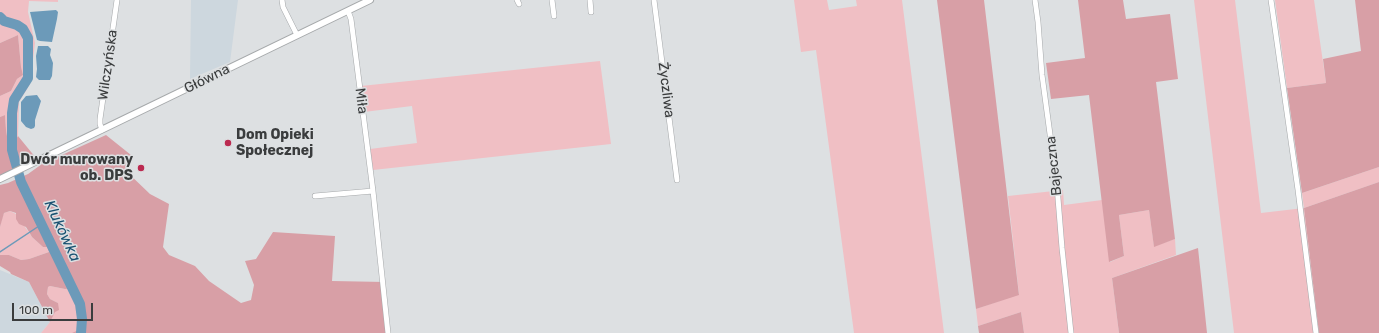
<!DOCTYPE html>
<html>
<head>
<meta charset="utf-8">
<style>
  body { margin:0 }
  #map { position:relative; width:1379px; height:333px; overflow:hidden; background:#dde0e2; font-family:Rubik,sans-serif }
  canvas { display:block }
  .scale { position:absolute; left:12px; top:303px; width:81px; height:18px; box-sizing:border-box; border:2px solid #3a3c3d; border-top:0; padding-left:5px; font-size:12px; line-height:14px; white-space:nowrap; color:#3a3c3d; -webkit-text-stroke:3px #dde0e2; paint-order:stroke }
</style>
</head>
<body>
<div id="map">
<canvas width="1379" height="333"></canvas>
<div class="scale">100 m</div>
</div>
<script>
const c = document.querySelector('canvas').getContext('2d');
c.lineJoin = 'round';
function fillPath(path, color) {
  c.fillStyle = color;
  c.fill(path, 'evenodd');
}
function shape(rows) {
  const path = new Path2D();
  for (const r of rows) {
    path.moveTo(r[0], r[1]);
    for (let i = 2; i < r.length; i += 2) path.lineTo(r[i], r[i + 1]);
  }
  return path;
}
function trace(path, color, width, dash) {
  c.strokeStyle = color;
  c.lineWidth = width;
  c.lineCap = dash ? 'butt' : 'round';
  c.setLineDash(dash || []);
  c.stroke(path);
}
function write(font, color, halo, rows, align = 'center') {
  c.font = font + ' Rubik,sans-serif';
  c.lineWidth = 3;
  c.setLineDash([]);
  c.textBaseline = 'middle';
  c.strokeStyle = halo;
  c.fillStyle = color;
  for (const [text, x, y, turn = 0] of rows) {
    c.save();
    c.translate(x, y);
    c.rotate((+turn || 0) * Math.PI / 180);
    c.textAlign = isNaN(turn) ? turn : align;
    if (halo) c.strokeText(text, 0, 0);
    c.fillText(text, 0, 0);
    c.restore();
  }
}
const built = shape([
  [191,0,238,0,230,62,190,79],
  [0,270,29,282,50,322,41,333,0,333]
]);
const green = shape([
  [0,0,58,0,58,2,29,1,28,12,35,43,30,84,19,102,18,136,13,144,8,142,6,130,5,115,0,117,0,96,11,91,17,79,23,75,21,67,18,35,0,43],
  [794,0,827,0,829,10,857,6,856,0,902,0,944,333,854,333,816,50,801,52],
  [1194,0,1235,0,1261,213,1304,208,1302,193,1379,167,1379,182,1304,208,1319,333,1234,333],
  [1275,0,1314,0,1326,83,1287,88],
  [600,61,611,144,373,170,370,149,417,143,412,106,364,112,361,86],
  [1063,190,1064,205,1102,200,1110,262,1124,256,1119,215,1149,210,1154,246,1175,239,1176,255,1112,278,1119,333,1024,333,1021,312,978,326,976,309,1019,294,1008,196],
  [10,211,16,214,32,237,43,247,47,247,49,252,29,259,21,260,9,255,0,255,0,227,2,218,4,213],
  [50,286,65,289,75,288,86,312,85,327,79,331,78,333,41,333,50,322,58,303,50,299,47,294,48,287]
]);
const forest = shape([
  [937,0,984,0,1019,295,976,309],
  [1078,0,1123,0,1126,19,1170,14,1178,79,1156,82,1175,239,1154,247,1149,210,1119,215,1124,256,1109,262,1089,95,1051,99,1046,63,1085,58],
  [1355,0,1379,0,1379,167,1302,193,1287,88,1326,83,1323,59,1361,51],
  [18,35,21,67,23,75,17,79,11,91,0,96,0,43],
  [5,115,6,130,8,142,13,144,18,136,36,158,0,176,0,117],
  [106,135,131,155,126,171,150,194,169,204,163,247,169,255,195,266,209,281,241,303,251,300,254,285,245,261,256,259,273,232,335,236,332,281,385,282,390,333,72,333,85,327,86,312,75,288,65,289,50,286,48,287,47,294,50,299,58,303,59,310,55,312,50,322,29,282,11,274,10,272,0,266,0,255,9,255,21,260,29,259,49,252,47,247,43,247,32,237,26,227,19,224,16,219,16,213,10,211,4,213,0,227,0,185,8,183,28,174,42,164],
  [1379,182,1379,333,1319,333,1304,208],
  [1198,248,1207,333,1119,333,1112,278],
  [1021,312,1024,333,979,333,978,326]
]);
const water = shape([
  [56,10,58,12,57,19,52,42,40,41,37,40,30,12],
  [38,46,48,46,51,49,50,55,53,63,52,76,50,80,39,80,36,77,37,69,36,56],
  [37,95,41,101,35,120,35,126,34,128,31,129,26,127,21,121,21,102,26,96]
]);
const stream = shape([
  [0,252,42,224]
]);
const river = shape([
  [0,17,4,21,17,25,23,29,28,38,28,78,14,100,12,113,12,150,21,182,80,304,82,319,81,333]
]);
const minor = shape([
  [282,0,283,7,297,35],
  [517,0,519,4],
  [552,0,554,16],
  [590,0,591,12],
  [654,0,677,180],
  [1035,0,1038,22,1042,75,1057,186,1062,248,1071,333],
  [1271,0,1298,190,1316,333],
  [348,11,351,19,373,191,388,333],
  [102,130,100,124,100,119,117,0],
  [315,196,373,191]
]);
const tertiary = shape([
  [0,179,370,0]
]);
const markers = [
  [228,143,4,"#bb2a50"],
  [141,168,4,"#bb2a50"]
];
const streetNames = [
  ["Wilczyńska",108,65,-82],
  ["Główna",207,79,-26],
  ["Życzliwa",666,90,83],
  ["Miła",361,101,83],
  ["Bajeczna",1054,166,-96]
];
const poiNames = [
  ["Dom Opieki",236,135],
  ["Społecznej",236,151],
  ["Dwór murowany",133,160,"right"],
  ["ob. DPS",133,176,"right"]
];
const waterNames = [
  ["Klukówka",62,231,65]
];
fillPath(built, '#cdd7de');
fillPath(green, '#f0bfc4');
fillPath(forest, '#d89fa6');
fillPath(water, '#6c9ab9');
trace(stream, '#6c9ab9', 1.5);
trace(river, '#6c9ab9', 10);
trace(minor, '#a6a9ab', 6);
trace(tertiary, '#a6a9ab', 8);
trace(minor, '#fff', 5);
trace(tertiary, '#fff', 6);
for (const [x, y, r, color] of markers) {
  const dot = new Path2D();
  dot.arc(x, y, r, 0, 2 * Math.PI);
  c.fillStyle = color;
  c.fill(dot);
  trace(dot, '#dde0e2', 1.5);
}
write('14px', '#3a3c3d', '#dde0e2', streetNames);
write('bold 14px', '#3a3c3d', '#dde0e2', poiNames, 'left');
write('italic 15px', '#195171', '#dde0e2', waterNames);
</script>
</body>
</html>
